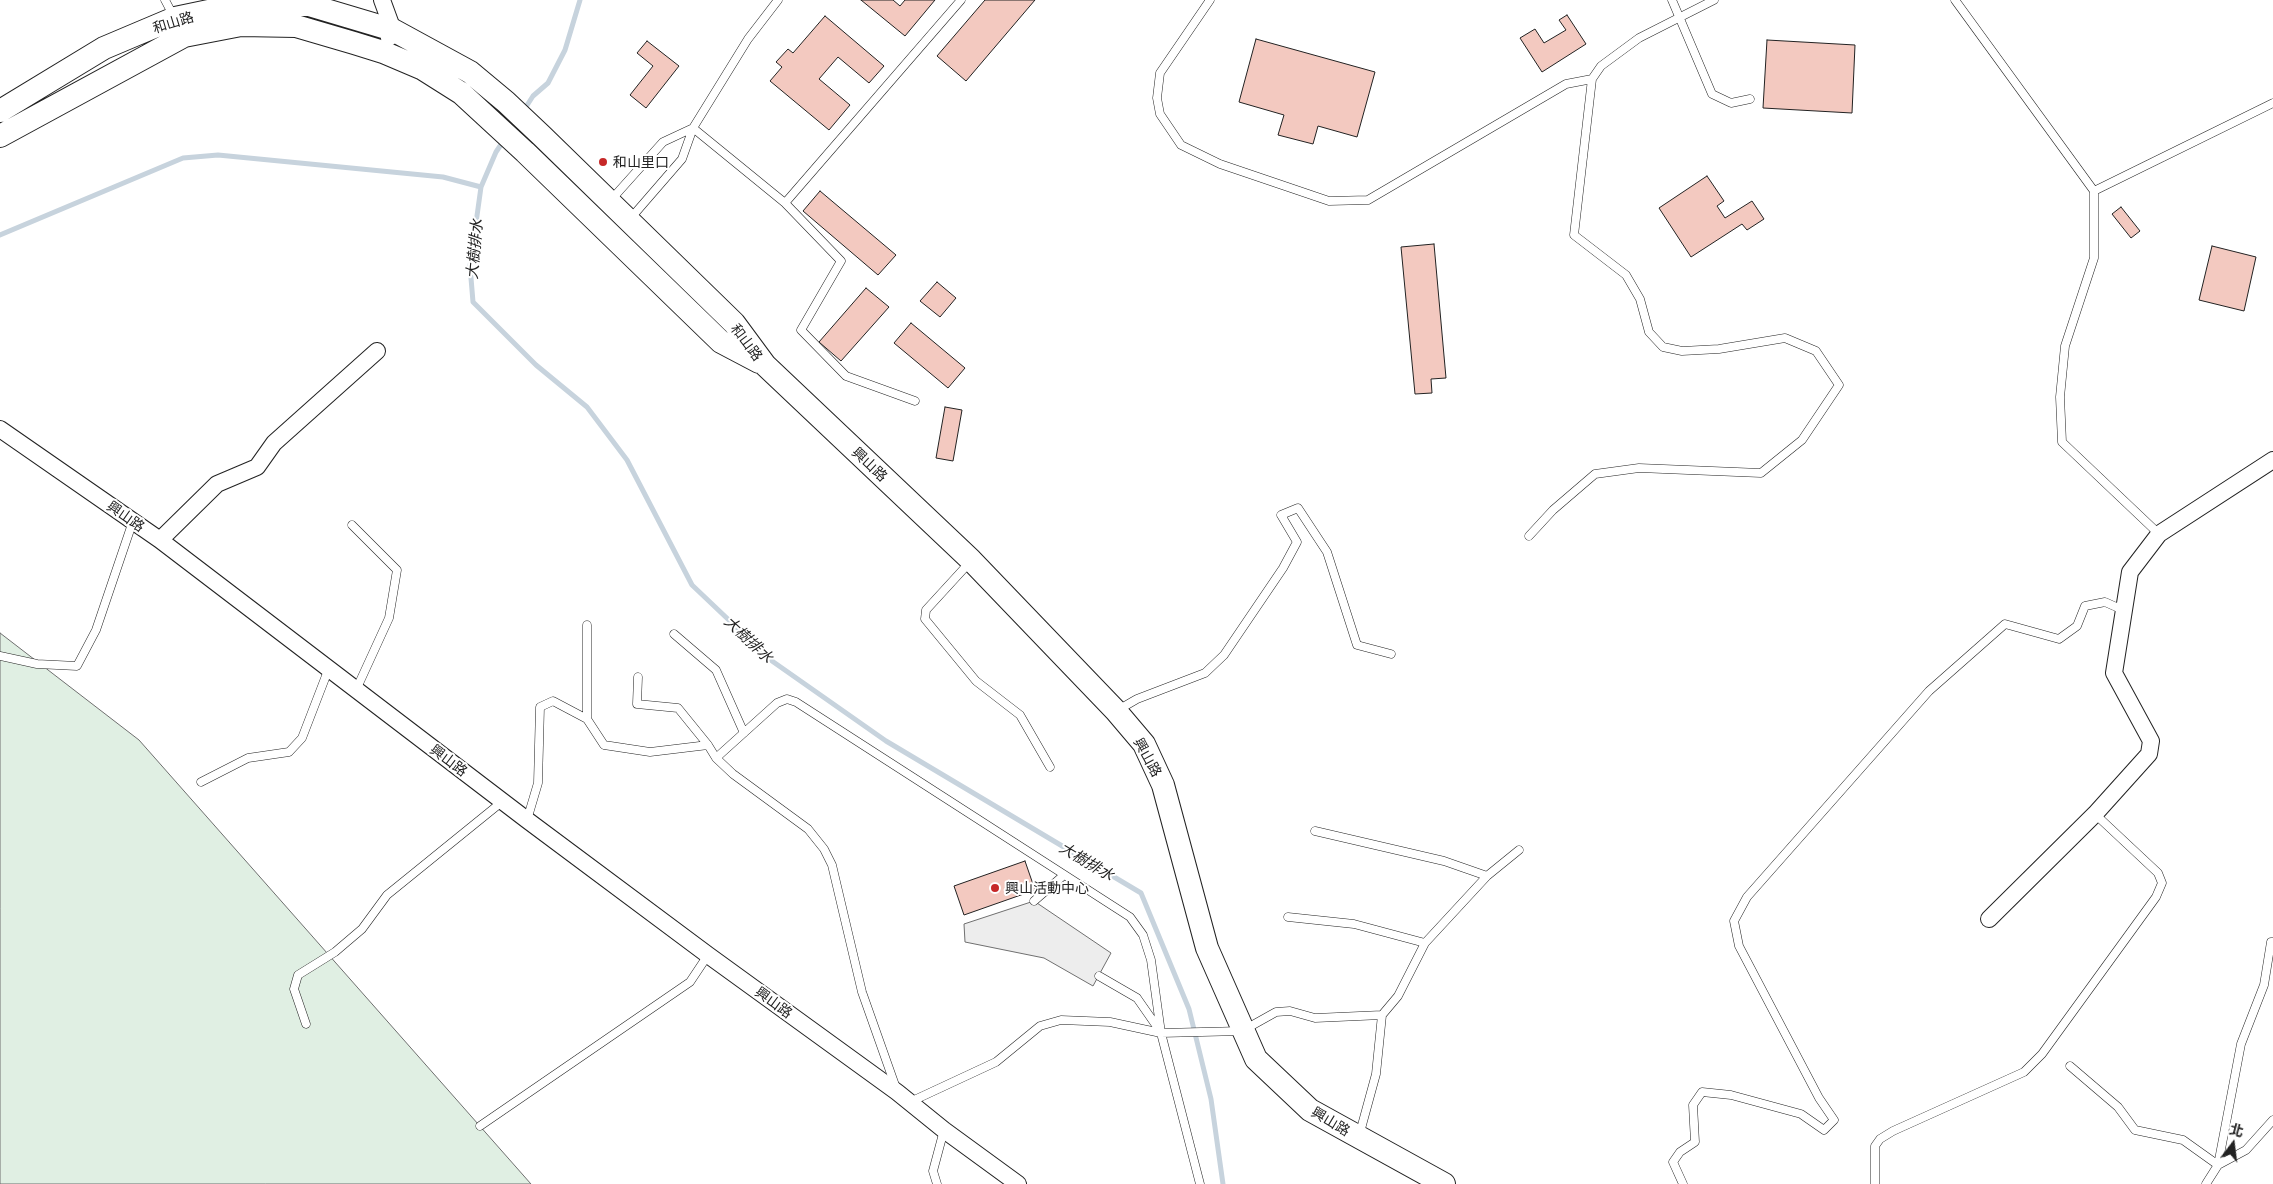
<!DOCTYPE html>
<html>
<head>
<meta charset="utf-8">
<style>
  body { margin:0 }
  #map { position:relative; width:2273px; height:1184px; overflow:hidden; background:#fff; font-family:Georgia,"Noto Sans TC",serif }
  canvas { display:block }
  .north { position:absolute; left:2208px; top:1119px; width:50px; height:50px; -webkit-text-stroke:4px #fff; paint-order:stroke; rotate:15deg; font-size:14px; font-weight:700; line-height:20px; text-align:center; color:#222 }
  .north::after { content:''; display:block; margin:auto; width:18px; height:22px; background:#222; clip-path:polygon(50% 0,100% 100%,50% 72%,0 100%) }
</style>
</head>
<body>
<div id="map">
<canvas width="2273" height="1184"></canvas>
<div class="north">北</div>
</div>
<script>
const c = document.querySelector('canvas').getContext('2d');
c.lineJoin = 'round';
function fillPath(path, color) {
  c.fillStyle = color;
  c.fill(path, 'evenodd');
}
function shape(rows) {
  const path = new Path2D();
  for (const r of rows) {
    path.moveTo(r[0], r[1]);
    for (let i = 2; i < r.length; i += 2) path.lineTo(r[i], r[i + 1]);
  }
  return path;
}
function trace(path, color, width, dash) {
  c.strokeStyle = color;
  c.lineWidth = width;
  c.lineCap = dash ? 'butt' : 'round';
  c.setLineDash(dash || []);
  c.stroke(path);
}
function write(font, color, halo, rows, align = 'center') {
  c.font = font + ' Georgia,"Noto Sans TC",serif';
  c.lineWidth = 4;
  c.setLineDash([]);
  c.textBaseline = 'middle';
  c.strokeStyle = halo;
  c.fillStyle = color;
  for (const [text, x, y, turn = 0] of rows) {
    c.save();
    c.translate(x, y);
    c.rotate((+turn || 0) * Math.PI / 180);
    c.textAlign = isNaN(turn) ? turn : align;
    if (halo) c.strokeText(text, 0, 0);
    c.fillText(text, 0, 0);
    c.restore();
  }
}
const green = shape([
  [0,633,139,740,531,1184,0,1184,0,633]
]);
const parking = shape([
  [1034,901,1111,953,1093,986,1044,958,965,942,964,924,1034,901]
]);
const stream = shape([
  [524,110,533,96,548,83,565,50,580,0],
  [504,140,496,152,481,187,470,266,473,302,536,365,587,407,627,460,692,585,772,661,886,741,1141,893,1189,1009,1211,1099,1223,1184],
  [0,235,183,158,218,155,443,177,481,187]
]);
const building = shape([
  [861,0,893,0,900,6,905,0,935,0,905,36,861,0],
  [985,0,1035,0,966,81,937,56,985,0],
  [1567,15,1586,44,1542,72,1520,38,1535,29,1544,43,1566,30,1559,20,1567,15],
  [825,16,884,66,869,83,838,57,819,79,850,105,829,130,770,81,782,67,776,62,788,49,793,53,825,16],
  [1256,39,1375,72,1357,137,1318,126,1313,144,1278,135,1284,115,1239,102,1256,39],
  [1767,40,1855,45,1852,113,1763,108,1767,40],
  [647,41,679,66,646,108,630,95,653,66,637,53,647,41],
  [1707,176,1724,201,1717,206,1725,218,1752,201,1764,219,1747,230,1742,224,1691,257,1659,208,1707,176],
  [820,191,896,255,878,275,803,211,820,191],
  [2121,207,2140,231,2131,238,2112,214,2121,207],
  [1434,244,1446,378,1431,379,1432,393,1415,394,1401,247,1434,244],
  [2212,246,2256,257,2244,311,2199,300,2212,246],
  [937,282,956,298,940,317,920,301,937,282],
  [866,288,889,307,841,361,819,342,866,288],
  [911,323,965,368,948,388,894,343,911,323],
  [945,407,962,410,953,461,936,458,945,407],
  [1025,861,1035,890,964,915,954,886,1025,861]
]);
const service = shape([
  [165,0,174,17],
  [1210,0,1160,73,1157,98,1160,114,1181,145,1220,164,1329,201,1368,200,1566,84,1592,79],
  [1672,0,1712,94,1731,103,1750,99],
  [1955,0,2094,191,2094,258,2065,346,2060,397,2062,442,2159,534],
  [693,128,785,203,841,261,801,330,846,376,915,401],
  [2094,191,2273,103],
  [611,200,663,142,693,128],
  [785,203,961,0],
  [630,219,682,159,693,128,748,39,778,0],
  [352,525,397,570,389,618,356,690],
  [1529,536,1553,510,1595,474,1639,468,1761,473,1802,440,1839,385,1816,351,1785,338,1719,349,1682,351,1663,347,1649,332,1640,299,1626,275,1574,235,1592,79,1601,66,1639,38,1714,0],
  [970,562,926,610,925,619,976,681,1020,715,1050,767],
  [674,634,716,670,744,733],
  [0,656,37,664,77,666,96,630,133,521],
  [638,677,637,704,678,708,708,745,716,758,733,774,808,829,824,849,832,865,862,992,896,1088],
  [1118,710,1137,699,1205,673,1224,655,1283,568,1297,542,1281,515,1298,508,1327,552,1357,645,1391,654],
  [587,719,587,625],
  [716,758,777,703,787,699,796,702,1130,917,1143,935,1151,960,1161,1033,1200,1184],
  [201,782,248,758,289,752,302,738,329,668],
  [527,820,538,783,540,707,553,701,587,719,604,745,650,752,708,745],
  [1315,831,1444,861,1487,876],
  [1034,901,1064,875],
  [1288,917,1354,924,1425,943],
  [1099,976,1137,998,1160,1031],
  [306,1024,294,989,298,975,335,952,362,929,387,895,503,801],
  [2070,1066,2118,1107,2135,1130,2183,1140,2218,1165,2241,1044,2264,985,2271,942,2273,942],
  [910,1102,996,1062,1040,1026,1061,1020,1110,1022,1161,1033,1242,1031,1276,1012,1290,1011,1315,1018,1382,1015],
  [480,1126,690,982,708,955],
  [1359,1136,1376,1074,1382,1015,1398,996,1425,943,1487,876,1519,850],
  [937,1184,933,1171,944,1130],
  [1683,1184,1673,1162,1680,1152,1695,1142,1693,1105,1702,1092,1731,1095,1801,1114,1824,1130,1834,1120,1819,1098,1739,946,1734,921,1747,897,1929,691,2005,624,2059,639,2077,626,2085,606,2105,602,2123,610],
  [1875,1184,1875,1146,1880,1139,1893,1131,2024,1072,2042,1054,2156,897,2162,883,2158,873,2095,814],
  [2206,1184,2218,1165,2246,1150,2273,1120]
]);
const minor = shape([
  [382,0,393,30,389,38],
  [0,429,160,540,527,820,708,955,897,1092,944,1130,1018,1184],
  [160,540,217,484,257,467,274,443,377,351],
  [1989,919,2095,814,2149,754,2151,741,2114,673,2130,572,2159,534,2273,460]
]);
const secondary = shape([
  [0,111,104,48,175,18,242,4,309,5,393,30,470,72,506,102,542,136,734,323,765,365,971,560,1116,711,1144,744,1163,785,1207,948,1256,1059,1310,1110,1444,1184],
  [0,136,184,36,241,25,296,26,354,43,383,52,423,69,461,93,525,152,721,342,759,362]
]);
const markers = [
  [603,162,5,"#c62828"],
  [995,888,5,"#c62828"]
];
const streetNames = [
  ["和山路",173,22,-17],
  ["和山路",747,342,53],
  ["興山路",870,464,43],
  ["興山路",126,516,35],
  ["興山路",1148,757,61],
  ["興山路",449,760,37],
  ["興山路",774,1002,36],
  ["興山路",1331,1121,31]
];
const poiNames = [
  ["和山里口",613,162],
  ["興山活動中心",1005,888]
];
const waterNames = [
  ["大樹排水",474,249,-85],
  ["大樹排水",749,639,43],
  ["大樹排水",1087,861,31]
];
fillPath(green, '#e0efe3');
trace(green, '#6f6f6f', 1);
fillPath(parking, '#ededed');
trace(parking, '#6f6f6f', 1);
trace(stream, '#c7d3dd', 5);
fillPath(building, '#f3c9c0');
trace(building, '#222', 1);
trace(service, '#222', 9);
trace(minor, '#222', 18);
trace(secondary, '#222', 24);
trace(service, '#fff', 8);
trace(minor, '#fff', 16);
trace(secondary, '#fff', 22);
for (const [x, y, r, color] of markers) {
  const dot = new Path2D();
  dot.arc(x, y, r, 0, 2 * Math.PI);
  c.fillStyle = color;
  c.fill(dot);
  trace(dot, '#fff', 2);
}
write('14px', '#222', '#fff', streetNames);
write('14px', '#222', '#fff', poiNames, 'left');
write('italic 15px', '#222', '#fff', waterNames);
</script>
</body>
</html>
